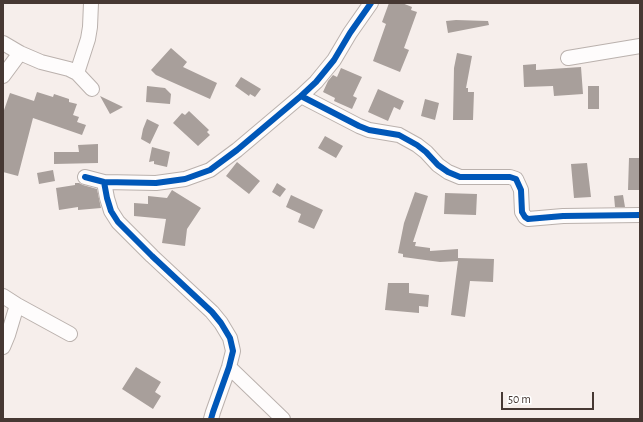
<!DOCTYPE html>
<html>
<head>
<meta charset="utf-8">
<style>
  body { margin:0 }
  #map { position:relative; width:643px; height:422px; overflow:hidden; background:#f6eeeb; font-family:"Alegreya Sans",sans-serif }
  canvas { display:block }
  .frame { position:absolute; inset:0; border:4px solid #463833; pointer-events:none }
  .scale { position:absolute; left:501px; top:392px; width:93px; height:18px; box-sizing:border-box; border:2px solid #463833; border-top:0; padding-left:5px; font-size:12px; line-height:14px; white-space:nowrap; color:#463833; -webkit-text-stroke:3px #fff; paint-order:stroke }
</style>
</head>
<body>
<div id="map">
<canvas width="643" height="422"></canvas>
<div class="frame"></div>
<div class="scale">50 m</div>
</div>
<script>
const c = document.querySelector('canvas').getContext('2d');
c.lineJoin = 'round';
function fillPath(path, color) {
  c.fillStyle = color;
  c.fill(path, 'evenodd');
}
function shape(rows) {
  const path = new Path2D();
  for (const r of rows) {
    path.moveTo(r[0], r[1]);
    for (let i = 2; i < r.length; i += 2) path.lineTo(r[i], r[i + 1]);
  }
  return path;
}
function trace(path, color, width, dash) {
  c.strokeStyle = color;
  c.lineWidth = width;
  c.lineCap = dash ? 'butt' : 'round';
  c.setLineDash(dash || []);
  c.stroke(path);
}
const building = shape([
  [389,3,402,3,412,7,411,10,417,12,404,48,409,50,400,72,373,61,386,24,382,22],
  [456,20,488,21,489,25,448,33,446,21],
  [171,48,187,62,183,67,217,83,210,99,156,75,151,70],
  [457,53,472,56,466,88,468,88,468,92,474,92,473,120,453,120,454,68],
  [536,64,536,70,581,67,583,94,554,96,553,86,524,87,523,65],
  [341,68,362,77,353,96,357,98,352,109,334,101,335,98,323,92,328,81,333,75,337,77],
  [241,77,261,89,255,97,250,94,249,96,235,86],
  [147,86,165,88,171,94,170,104,146,102],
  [588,86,599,86,599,109,588,109],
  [378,89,404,101,400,110,394,107,388,121,368,112],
  [37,92,53,97,54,94,69,99,69,102,77,104,73,115,79,117,77,122,86,125,82,135,33,118,18,176,3,172,3,113,10,93,34,101],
  [100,96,123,107,110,114],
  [425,99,439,103,435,120,421,116],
  [189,111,209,130,207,132,210,135,198,146,173,123,182,113,185,115],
  [147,119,159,125,150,144,141,139,143,129],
  [325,136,343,146,336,158,318,148],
  [98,144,98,163,54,164,54,152,79,152,78,145],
  [152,147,170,152,167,167,154,164,154,161,149,162],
  [629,158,640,158,640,190,628,190],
  [237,162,260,181,249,194,226,176],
  [587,163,591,197,574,198,571,164],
  [53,170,55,181,39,184,37,173],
  [75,183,79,183,83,185,97,189,101,208,78,210,78,207,59,210,56,188,75,185],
  [277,183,286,189,280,197,272,192],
  [172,190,201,208,187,229,185,246,162,243,166,219,134,216,134,203,148,204,148,196,167,198],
  [415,192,428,196,413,242,416,242,415,246,430,248,430,251,458,249,458,258,494,259,493,282,470,281,465,317,451,315,458,261,440,262,403,257,403,254,398,253,404,223],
  [445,193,477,194,476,215,444,214],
  [291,195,323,210,314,229,298,222,301,214,286,207],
  [623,195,625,207,615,207,614,196],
  [388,283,409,283,409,293,429,295,428,307,419,306,419,313,385,310],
  [136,367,161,382,155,392,161,396,153,409,122,389]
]);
const street = shape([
  [3,43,20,53,41,62,69,69,77,73,92,89],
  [568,58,640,46],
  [77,73,88,39,90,27,91,3],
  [3,76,20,53],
  [301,96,359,126,369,130,399,135,417,145,426,152,438,165,448,172,460,177,510,177,516,179,521,190,522,212,525,217,528,219,563,216,640,215],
  [85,177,104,182,156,183,185,179,210,170,237,150,301,96,316,82,334,60,350,33,371,3],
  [104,182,107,198,111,211,118,222,152,256,212,312,221,323,230,338,233,351,229,367,213,412,211,419],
  [3,296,17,305,70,334],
  [3,347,8,335,17,305],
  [229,367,283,419]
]);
const cycleway = shape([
  [301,96,359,126,369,130,399,135,417,145,426,152,438,165,448,172,460,177,510,177,516,179,521,190,522,212,525,217,528,219,563,216,640,215],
  [85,177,104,182,156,183,185,179,210,170,237,150,301,96,316,82,334,60,350,33,371,3],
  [104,182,107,198,111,211,118,222,152,256,212,312,221,323,230,338,233,351,229,367,213,412,211,419]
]);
fillPath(building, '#a89f9b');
trace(street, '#bab1ad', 16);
trace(street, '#fefcfc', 14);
trace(cycleway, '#0057b8', 6);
</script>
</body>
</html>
